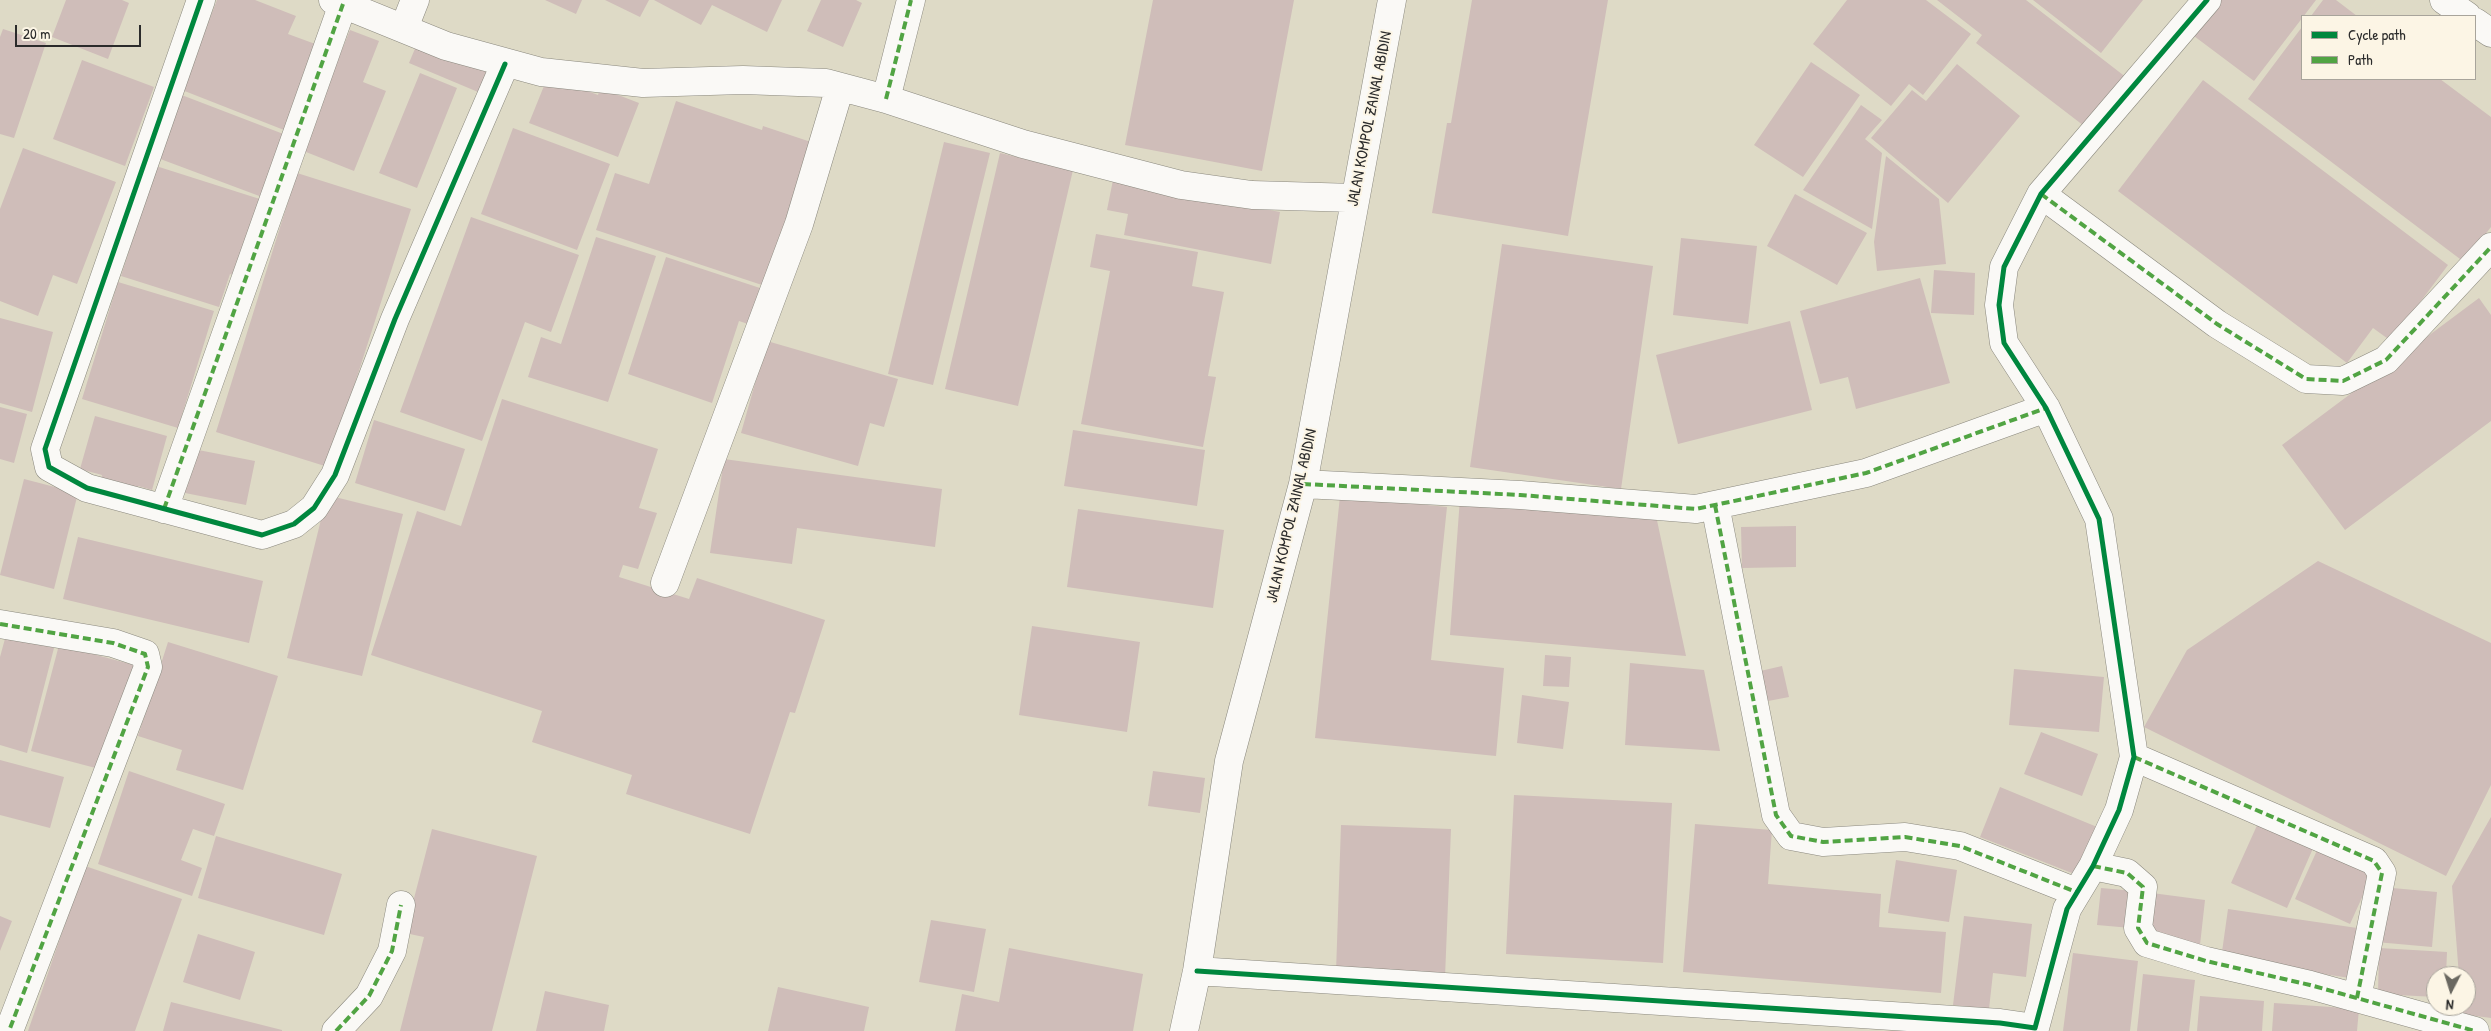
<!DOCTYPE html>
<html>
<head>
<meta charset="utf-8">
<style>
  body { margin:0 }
  #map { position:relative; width:2491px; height:1031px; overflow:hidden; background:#dedac6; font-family:"Patrick Hand",sans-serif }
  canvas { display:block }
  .legend { position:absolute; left:2301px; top:15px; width:175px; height:65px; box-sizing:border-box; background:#fcf5e5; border:1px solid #a8a49b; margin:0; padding:6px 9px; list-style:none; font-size:15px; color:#2b2b2b }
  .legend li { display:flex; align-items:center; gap:10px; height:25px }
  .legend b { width:25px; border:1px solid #a8a49b }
  .north { position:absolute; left:2426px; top:966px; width:50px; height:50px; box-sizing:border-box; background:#fcf5e5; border:1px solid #a8a49b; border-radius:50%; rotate:185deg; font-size:14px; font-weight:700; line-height:20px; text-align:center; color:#2b2b2b }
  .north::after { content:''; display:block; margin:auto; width:18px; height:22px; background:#6a6861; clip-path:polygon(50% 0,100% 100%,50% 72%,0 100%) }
  .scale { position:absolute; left:15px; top:25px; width:126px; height:22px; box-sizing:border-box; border:2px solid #2b2b2b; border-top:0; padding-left:6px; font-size:15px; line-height:18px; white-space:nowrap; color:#2b2b2b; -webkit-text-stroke:4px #fcf5e5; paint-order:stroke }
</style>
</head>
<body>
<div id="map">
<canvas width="2491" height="1031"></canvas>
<ul class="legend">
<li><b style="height:6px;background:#00873e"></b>Cycle path</li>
<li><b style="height:6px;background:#51a443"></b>Path</li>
</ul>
<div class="north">N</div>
<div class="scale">20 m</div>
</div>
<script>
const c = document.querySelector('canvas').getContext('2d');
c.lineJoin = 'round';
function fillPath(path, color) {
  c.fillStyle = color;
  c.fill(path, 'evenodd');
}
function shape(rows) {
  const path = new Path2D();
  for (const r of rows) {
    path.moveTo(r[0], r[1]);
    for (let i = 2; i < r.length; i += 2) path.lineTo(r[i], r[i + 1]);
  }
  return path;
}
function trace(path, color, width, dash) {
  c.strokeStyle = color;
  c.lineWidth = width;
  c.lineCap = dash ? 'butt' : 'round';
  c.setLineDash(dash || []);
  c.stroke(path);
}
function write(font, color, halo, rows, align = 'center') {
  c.font = font + ' "Patrick Hand",sans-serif';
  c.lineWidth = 4;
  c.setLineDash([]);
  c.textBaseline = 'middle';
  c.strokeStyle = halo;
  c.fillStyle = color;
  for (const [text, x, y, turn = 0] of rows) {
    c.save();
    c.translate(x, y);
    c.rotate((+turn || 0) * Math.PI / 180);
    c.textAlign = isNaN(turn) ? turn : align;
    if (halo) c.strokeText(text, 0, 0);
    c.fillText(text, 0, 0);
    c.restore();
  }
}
const building = shape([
  [66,0,122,0,129,3,108,59,52,37],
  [217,0,255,0,296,16,288,34,318,45,284,130,182,90],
  [545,0,582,0,576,14],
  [605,0,649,0,640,17],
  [654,0,782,0,767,32,712,5,701,25],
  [821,0,856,0,862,3,843,47,807,31],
  [1153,0,1294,0,1262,171,1125,145],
  [1472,0,1608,0,1568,236,1432,213,1447,123,1451,123],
  [1847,0,1926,0,1971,34,1923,95,1909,84,1891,106,1813,44],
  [1937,0,2026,0,2127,78,2088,129,1976,43,1982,35],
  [2033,0,2143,0,2101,53],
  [2215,0,2316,0,2254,81,2190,33],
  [2323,0,2336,0,2357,16,2311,16],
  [2302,27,2302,79,2440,79,2491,117,2491,227,2464,262,2248,99],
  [3,29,46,43,14,138,0,134,0,37],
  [350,30,379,41,363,82,386,91,354,171,301,150],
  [419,39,489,68,478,92,409,63],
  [82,60,154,87,125,166,53,139],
  [1811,62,1860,95,1803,177,1754,145],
  [1957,64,2020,116,1948,203,1871,138,1912,90,1926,101],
  [420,73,457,88,417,188,379,173],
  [548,76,598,95,600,88,639,103,618,157,529,123],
  [2203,80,2448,265,2391,341,2373,328,2347,363,2118,191],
  [179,94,286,135,262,197,155,157],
  [676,101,762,130,763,126,820,145,771,288,596,230,615,173,649,184],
  [1861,105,1882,120,1865,139,1882,153,1872,229,1803,190],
  [513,128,610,164,577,250,481,214],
  [944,142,990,153,933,385,888,374],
  [23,148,116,182,77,284,53,275,38,316,0,301,0,209],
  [1000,153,1073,170,1018,406,945,389],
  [1886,156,1939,199,1946,264,1877,271,1874,242],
  [156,166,266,201,241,278,230,274,219,307,121,276],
  [297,173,411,209,328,467,216,432],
  [1113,180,1280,212,1271,264,1124,235,1128,214,1107,210],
  [1795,194,1867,233,1837,285,1767,246],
  [471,217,579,255,551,332,525,322,482,441,400,412],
  [1096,234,1198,252,1192,286,1224,292,1208,376,1216,377,1203,447,1081,424,1110,271,1090,267],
  [596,237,656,256,608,402,528,377,541,337,561,344],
  [1681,238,1757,246,1748,324,1673,315],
  [1502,244,1653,266,1621,489,1470,467],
  [666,257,760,288,748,324,739,321,712,403,628,374],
  [1934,270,1975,273,1974,315,1931,313],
  [1920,278,1950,383,1856,409,1848,377,1820,384,1800,311],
  [118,282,214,311,178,428,82,399],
  [2479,298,2491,315,2491,421,2345,530,2282,445],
  [0,318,53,332,32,412,0,403],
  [1790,321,1812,410,1678,444,1656,355],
  [767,341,898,379,884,427,870,423,858,466,741,433],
  [502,399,658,449,639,508,657,513,638,569,623,565,619,577,689,599,697,578,825,620,795,713,790,712,750,834,626,794,632,775,532,742,542,711,371,655,417,511,461,526],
  [0,407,27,414,14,463,0,459],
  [95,416,167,436,152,490,138,486,135,497,99,487,102,475,80,469],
  [374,420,465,449,445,511,355,483],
  [1073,430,1205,450,1197,506,1064,486],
  [188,448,255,461,246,505,180,492],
  [724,459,942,489,935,547,797,528,792,564,710,553],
  [24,479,78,493,54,589,0,575],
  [327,495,403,514,362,676,287,658],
  [1340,496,1447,507,1431,660,1504,668,1496,756,1315,738],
  [1460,498,1655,511,1686,656,1450,635],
  [1078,509,1224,530,1213,608,1067,587],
  [1796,526,1796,567,1742,568,1741,527],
  [78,537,263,581,249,643,63,599],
  [2318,561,2491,643,2491,785,2446,876,2144,727,2187,650],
  [1032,626,1140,642,1127,732,1019,715],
  [6,635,54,648,27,753,0,745,0,657],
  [168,642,278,676,243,790,176,770,182,750,138,736],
  [59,645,134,665,107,771,31,751],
  [1545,655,1571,657,1569,687,1543,686],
  [1630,663,1704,670,1720,751,1625,745],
  [1782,666,1789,697,1763,702,1756,672],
  [2014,669,2104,677,2099,732,2009,725],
  [1522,695,1569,702,1563,749,1517,743],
  [2041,732,2098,754,2082,796,2024,774],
  [0,760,64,777,50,828,0,815],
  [129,771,225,804,214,836,193,829,181,860,202,868,192,896,98,864],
  [1153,771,1205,778,1200,813,1148,806],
  [2000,787,2102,829,2082,877,1980,837],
  [1514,795,1672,803,1663,963,1506,954],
  [2491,817,2491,1018,2461,1014,2461,1006,2466,1006,2466,976,2459,976,2452,886],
  [2259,821,2314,846,2287,908,2231,883],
  [1695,824,1772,830,1768,884,1881,894,1879,927,1946,932,1941,993,1683,972],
  [1341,825,1451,829,1445,977,1336,972],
  [432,829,537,856,492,1031,400,1031,424,937,405,933],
  [216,836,342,874,324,935,198,898],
  [2319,846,2374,871,2350,924,2295,899],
  [1896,860,1957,870,1949,922,1888,913],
  [85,866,182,899,135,1031,28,1031],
  [2381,887,2437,892,2432,947,2376,942],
  [2101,888,2135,891,2131,928,2097,925],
  [2152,893,2205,900,2200,945,2146,939],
  [2228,909,2364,929,2357,979,2221,959],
  [0,916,12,921,0,951],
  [1964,916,2032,924,2026,977,1993,973,1989,1009,1953,1005],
  [931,920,986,929,974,992,919,982],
  [198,934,255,952,240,1000,183,982],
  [1009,948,1143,974,1133,1031,955,1031,962,994,999,1002],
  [2379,948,2447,952,2446,976,2436,976,2436,997,2378,994],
  [2073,953,2138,961,2130,1031,2063,1031],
  [2143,974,2195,980,2189,1031,2137,1031],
  [778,987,869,1007,864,1031,768,1031],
  [545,991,609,1005,604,1031,536,1031],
  [2200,996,2264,1001,2262,1031,2197,1031],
  [171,1002,282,1030,282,1031,163,1031],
  [2274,1003,2359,1009,2357,1031,2272,1031]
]);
const minor = shape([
  [201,0,45,449,49,467,87,488,262,535,294,524,314,508,335,475,395,319,505,64],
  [333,0,446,46,541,72,643,83,743,80,826,83,886,99,1023,144,1181,185,1252,195,1355,198],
  [404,28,415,0],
  [886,99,911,0],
  [2041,194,2217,324,2306,379,2343,381,2386,360,2491,247],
  [1303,484,1520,495,1696,509,1866,473,2046,408],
  [1715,505,1776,815,1791,836,1823,842,1905,837,1960,846,2076,892],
  [164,509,343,4],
  [665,583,799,224,840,87],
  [0,624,113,643,145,654,148,667,9,1031],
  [2134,757,2374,861,2382,873,2357,998],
  [2093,866,2127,873,2143,887,2138,928,2147,943,2206,961,2310,985,2475,1031],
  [1197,971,2000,1023,2035,1028,2067,909,2093,866,2119,810,2134,757,2099,519,2046,408,2004,343,1999,305,2004,267,2041,194,2207,0],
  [336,1031,369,996,392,951,401,905],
  [1184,1031,1197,971,1229,761,1303,484,1392,0]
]);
const major = shape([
  [2444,0,2467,16],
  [2475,22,2491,33]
]);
const quiet = shape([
  [886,99,911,0],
  [2041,194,2217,324,2306,379,2343,381,2386,360,2491,247],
  [1303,484,1520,495,1696,509,1866,473,2046,408],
  [1715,505,1776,815,1791,836,1823,842,1905,837,1960,846,2076,892],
  [164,509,343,4],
  [0,624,113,643,145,654,148,667,9,1031],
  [2134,757,2374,861,2382,873,2357,998],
  [2093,866,2127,873,2143,887,2138,928,2147,943,2206,961,2310,985,2475,1031],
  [336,1031,369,996,392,951,401,905]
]);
const cycleway = shape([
  [201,0,45,449,49,467,87,488,262,535,294,524,314,508,335,475,395,319,505,64],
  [1197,971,2000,1023,2035,1028,2067,909,2093,866,2119,810,2134,757,2099,519,2046,408,2004,343,1999,305,2004,267,2041,194,2207,0]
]);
const streetNames = [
  ["JALAN KOMPOL ZAINAL ABIDIN",1370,119,-79],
  ["JALAN KOMPOL ZAINAL ABIDIN",1292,516,-77]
];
fillPath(building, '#cfbdb9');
trace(minor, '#8a887e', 29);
trace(major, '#8a887e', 29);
trace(minor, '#faf9f6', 28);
trace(major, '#faf9f6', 28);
trace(quiet, '#51a443', 4, [8, 4]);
trace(cycleway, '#00873e', 5);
write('16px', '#2b2b2b', '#fcf5e5', streetNames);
</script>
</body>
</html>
